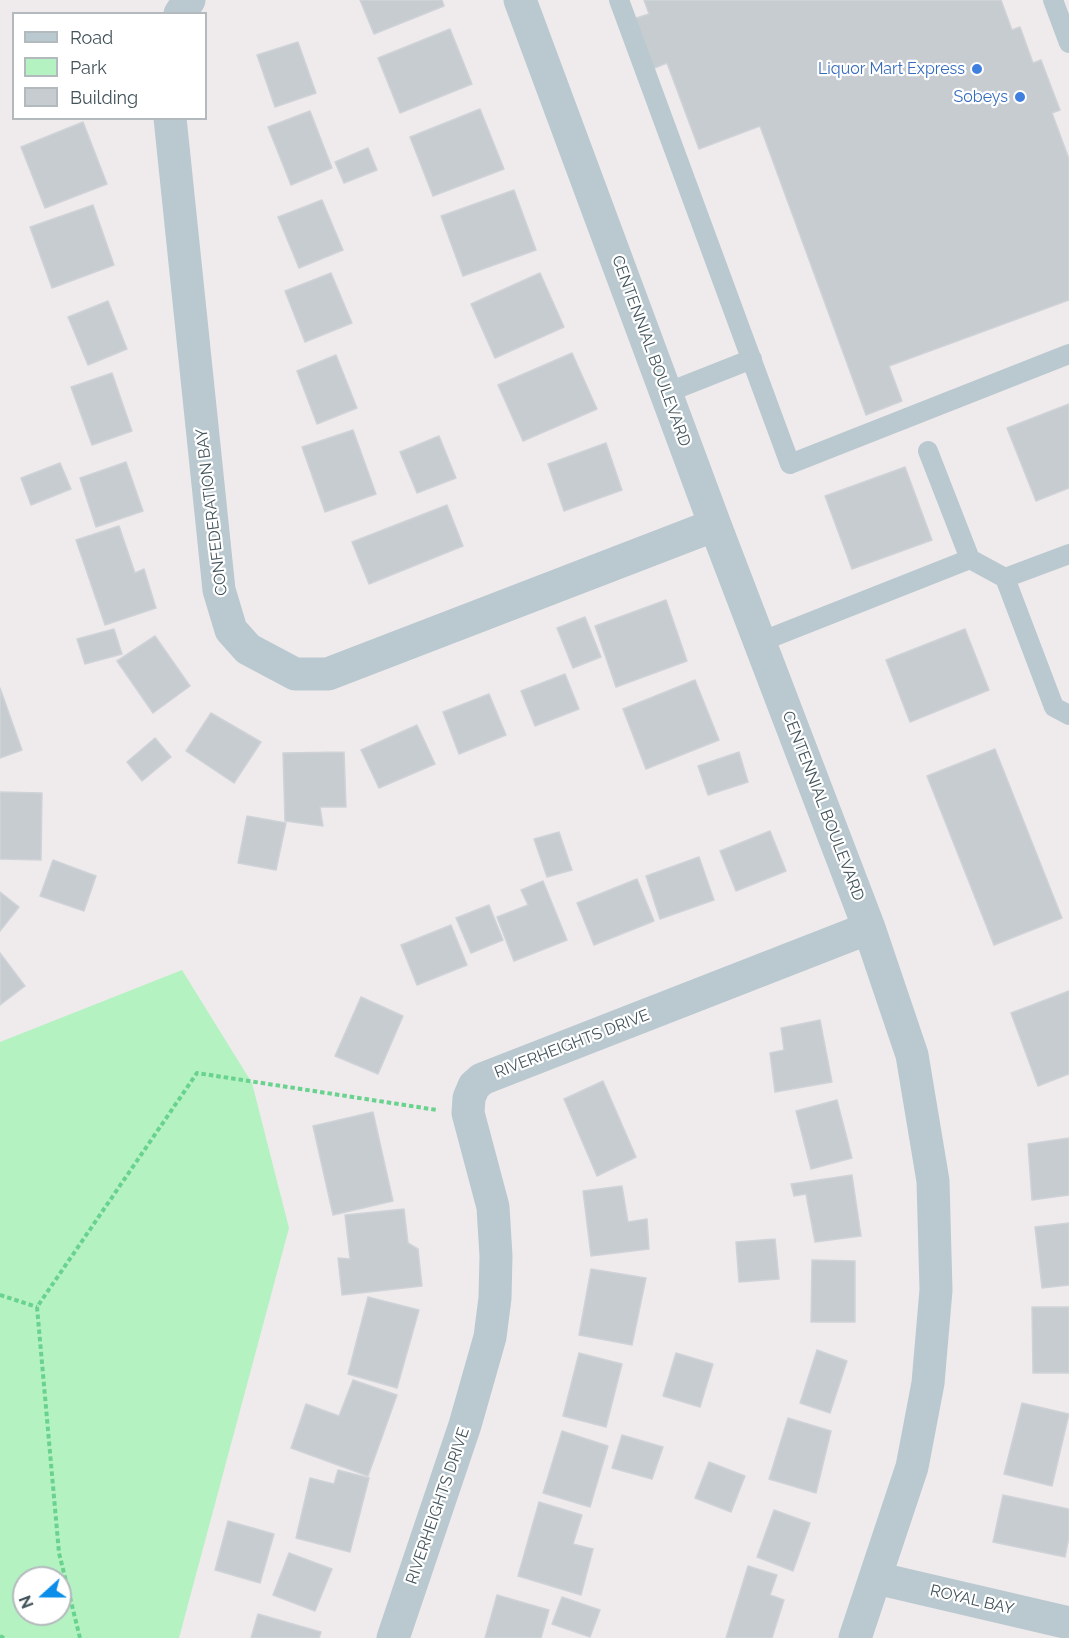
<!DOCTYPE html>
<html>
<head>
<meta charset="utf-8">
<style>
  body { margin:0 }
  #map { position:relative; width:1069px; height:1638px; overflow:hidden; background:#efebec; font-family:Raleway,sans-serif }
  canvas { display:block }
  .legend { position:absolute; left:12px; top:12px; width:195px; height:108px; box-sizing:border-box; background:#fff; border:2px solid #b3babd; margin:0; padding:8px 10px; list-style:none; font-size:18px; color:#42535a }
  .legend li { display:flex; align-items:center; gap:12px; height:30px }
  .legend b { width:30px; border:2px solid #b3babd }
  .north { position:absolute; left:12px; top:1566px; width:60px; height:60px; box-sizing:border-box; background:#fff; border:2px solid #b3babd; border-radius:50%; rotate:249deg; font-size:16px; font-weight:700; line-height:24px; text-align:center; color:#42535a }
  .north::after { content:''; display:block; margin:auto; width:21px; height:27px; background:#0a8eea; clip-path:polygon(50% 0,100% 100%,50% 72%,0 100%) }
</style>
</head>
<body>
<div id="map">
<canvas width="1069" height="1638"></canvas>
<ul class="legend">
<li><b style="height:8px;background:#bac9d0"></b>Road</li>
<li><b style="height:16px;background:#b4f2c2"></b>Park</li>
<li><b style="height:16px;background:#c7ccd1"></b>Building</li>
</ul>
<div class="north">N</div>
</div>
<script>
const c = document.querySelector('canvas').getContext('2d');
c.lineJoin = 'round';
function fillPath(path, color) {
  c.fillStyle = color;
  c.fill(path, 'evenodd');
}
function shape(rows) {
  const path = new Path2D();
  for (const r of rows) {
    path.moveTo(r[0], r[1]);
    for (let i = 2; i < r.length; i += 2) path.lineTo(r[i], r[i + 1]);
  }
  return path;
}
function trace(path, color, width, dash) {
  c.strokeStyle = color;
  c.lineWidth = width;
  c.lineCap = dash ? 'butt' : 'round';
  c.setLineDash(dash || []);
  c.stroke(path);
}
function write(font, color, halo, rows, align = 'center') {
  c.font = font + ' Raleway,sans-serif';
  c.lineWidth = 4.5;
  c.setLineDash([]);
  c.textBaseline = 'middle';
  c.strokeStyle = halo;
  c.fillStyle = color;
  for (const [text, x, y, turn = 0] of rows) {
    c.save();
    c.translate(x, y);
    c.rotate((+turn || 0) * Math.PI / 180);
    c.textAlign = isNaN(turn) ? turn : align;
    if (halo) c.strokeText(text, 0, 0);
    c.fillText(text, 0, 0);
    c.restore();
  }
}
const green = shape([
  [182,970,252,1083,289,1228,179,1638,0,1638,0,1042],
  [24,1578,60,1578,60,1614,24,1614]
]);
const building = shape([
  [360,0,442,0,444,6,374,34,360,0],
  [644,0,1001,0,1012,30,1020,27,1033,63,1041,60,1060,110,1052,113,1069,159,1069,300,889,366,902,401,866,415,760,126,699,149,667,63,652,69,633,19,649,14,644,0],
  [450,29,472,84,400,113,378,58,450,29],
  [298,42,316,93,275,107,257,55,298,42],
  [480,109,504,169,433,196,410,137,480,109],
  [310,111,332,168,291,185,268,127,310,111],
  [83,122,107,184,45,208,21,147,83,122],
  [368,148,377,170,344,183,335,162,368,148],
  [514,190,536,250,463,276,441,216,514,190],
  [322,200,343,250,299,268,278,217,322,200],
  [93,205,114,265,52,288,30,227,93,205],
  [331,273,352,323,305,342,285,291,331,273],
  [540,273,564,327,495,358,471,304,540,273],
  [108,301,127,349,88,365,68,317,108,301],
  [572,353,597,409,523,441,498,385,572,353],
  [336,355,357,408,317,424,297,371,336,355],
  [112,373,132,431,92,445,71,387,112,373],
  [1069,404,1069,488,1036,501,1007,428,1069,404],
  [353,430,376,494,325,512,302,447,353,430],
  [439,436,456,478,417,493,400,452,439,436],
  [606,443,622,490,564,511,548,464,606,443],
  [126,462,143,511,96,527,80,478,126,462],
  [60,463,71,489,31,505,21,478,60,463],
  [905,467,932,540,852,569,825,496,905,467],
  [447,505,463,546,369,584,352,542,447,505],
  [119,526,135,573,144,569,156,608,105,625,76,540,119,526],
  [666,600,687,661,616,687,595,626,666,600],
  [585,617,601,657,573,668,557,628,585,617],
  [114,629,122,654,85,664,77,639,114,629],
  [965,629,989,690,910,722,886,660,965,629],
  [155,636,190,686,153,713,117,661,155,636],
  [565,674,579,709,535,726,521,691,565,674],
  [695,680,719,740,646,769,623,709,695,680],
  [0,688,22,750,0,758,0,688],
  [489,694,506,735,459,754,443,712,489,694],
  [211,713,261,742,234,783,186,751,211,713],
  [417,725,435,764,379,788,361,750,417,725],
  [155,738,171,757,142,781,127,762,155,738],
  [995,749,1062,918,994,945,927,776,995,749],
  [344,752,346,807,320,807,323,826,285,821,283,753,344,752],
  [739,752,748,782,708,795,698,766,739,752],
  [0,792,42,793,41,860,0,859,0,792],
  [247,816,286,823,276,870,238,863,247,816],
  [770,831,786,871,736,891,720,851,770,831],
  [559,832,572,870,547,877,534,839,559,832],
  [699,857,714,900,660,919,646,876,699,857],
  [53,860,96,876,84,911,40,896,53,860],
  [637,879,654,921,594,945,577,903,637,879],
  [543,881,567,940,514,961,497,917,528,905,521,890,543,881],
  [0,892,19,907,0,931,0,892],
  [489,905,503,940,471,953,456,918,489,905],
  [451,925,467,965,417,985,401,945,451,925],
  [0,953,25,986,0,1005,0,953],
  [1069,991,1069,1074,1038,1086,1011,1013,1069,991],
  [361,997,403,1016,378,1074,335,1056,361,997],
  [820,1020,832,1082,775,1092,770,1053,784,1050,781,1028,820,1020],
  [603,1081,636,1157,597,1176,564,1099,603,1081],
  [837,1100,852,1158,811,1169,796,1111,837,1100],
  [373,1112,393,1201,333,1215,313,1126,373,1112],
  [1069,1138,1069,1195,1032,1200,1028,1144,1069,1138],
  [852,1175,861,1236,815,1242,806,1194,794,1196,791,1184,852,1175],
  [622,1186,628,1222,647,1219,649,1249,591,1256,583,1191,622,1186],
  [404,1209,408,1243,418,1249,422,1286,342,1295,338,1258,350,1259,345,1215,404,1209],
  [1069,1223,1069,1285,1042,1288,1035,1227,1069,1223],
  [775,1239,779,1279,739,1282,736,1242,775,1239],
  [812,1260,855,1261,855,1322,811,1322,812,1260],
  [591,1269,646,1278,632,1345,579,1335,591,1269],
  [368,1297,419,1310,397,1388,348,1374,368,1297],
  [1032,1307,1069,1307,1069,1373,1033,1373,1032,1307],
  [817,1350,847,1361,830,1413,800,1403,817,1350],
  [579,1353,622,1364,606,1427,563,1416,579,1353],
  [676,1353,713,1364,700,1407,663,1396,676,1353],
  [353,1380,397,1395,368,1476,291,1448,306,1404,339,1416,353,1380],
  [1022,1403,1069,1414,1052,1486,1004,1474,1022,1403],
  [788,1418,831,1431,816,1493,769,1479,788,1418],
  [562,1431,608,1446,590,1507,543,1493,562,1431],
  [622,1435,663,1447,652,1479,612,1468,622,1435],
  [709,1462,745,1476,731,1512,695,1498,709,1462],
  [338,1470,369,1478,350,1552,296,1538,310,1478,334,1484,338,1470],
  [1003,1495,1069,1509,1069,1537,1065,1557,993,1542,1003,1495],
  [539,1502,582,1515,573,1544,593,1549,581,1595,518,1576,539,1502],
  [774,1510,810,1523,793,1571,757,1557,774,1510],
  [228,1521,274,1534,260,1583,215,1570,228,1521],
  [289,1553,332,1569,315,1611,273,1595,289,1553],
  [748,1566,777,1575,770,1595,784,1600,772,1638,726,1638,748,1566],
  [497,1595,549,1610,541,1638,485,1638,497,1595],
  [562,1597,600,1610,590,1637,552,1624,562,1597],
  [258,1614,321,1632,319,1638,251,1638,258,1614]
]);
const path = shape([
  [0,1295,37,1307],
  [0,1636,4,1638],
  [80,1638,59,1553,37,1307,197,1073,437,1110]
]);
const lane = shape([
  [619,0,790,464,1069,354],
  [1053,0,1069,43],
  [666,393,752,359],
  [928,451,970,559],
  [1005,578,1069,554],
  [760,642,970,559,1005,578,1054,707,1069,715]
]);
const street = shape([
  [520,0,715,525,869,928,912,1055,933,1181,936,1290,928,1383,912,1467,855,1638],
  [180,14,189,0],
  [170,118,219,590,231,630,248,649,295,674,328,674,715,525],
  [876,1578,1069,1623],
  [393,1638,465,1425,490,1337,495,1298,496,1256,493,1207,468,1113,469,1098,474,1086,482,1079,869,928]
]);
const markers = [
  [977,69,6,"#3f7fe0"],
  [1020,97,6,"#3f7fe0"]
];
const shopNames = [
  ["Liquor Mart Express",965,69],
  ["Sobeys",1008,97]
];
const streetNames = [
  ["CENTENNIAL BOULEVARD",651,351,70],
  ["CONFEDERATION BAY",212,512,-97],
  ["CENTENNIAL BOULEVARD",823,806,69],
  ["RIVERHEIGHTS DRIVE",572,1044,-21],
  ["RIVERHEIGHTS DRIVE",438,1506,-71],
  ["ROYAL BAY",972,1600,13]
];
fillPath(green, '#b4f2c2');
fillPath(building, '#c7ccd1');
trace(building, '#cfd3d8', 1.5);
trace(path, '#69d28f', 4, [4.5, 3]);
trace(lane, '#bac9d0', 20);
trace(street, '#bac9d0', 33);
for (const [x, y, r, color] of markers) {
  const dot = new Path2D();
  dot.arc(x, y, r, 0, 2 * Math.PI);
  c.fillStyle = color;
  c.fill(dot);
  trace(dot, '#fff', 2);
}
write('16px', '#366cbe', '#fff', shopNames, 'right');
write('16px', '#42535a', '#fff', streetNames);
</script>
</body>
</html>
